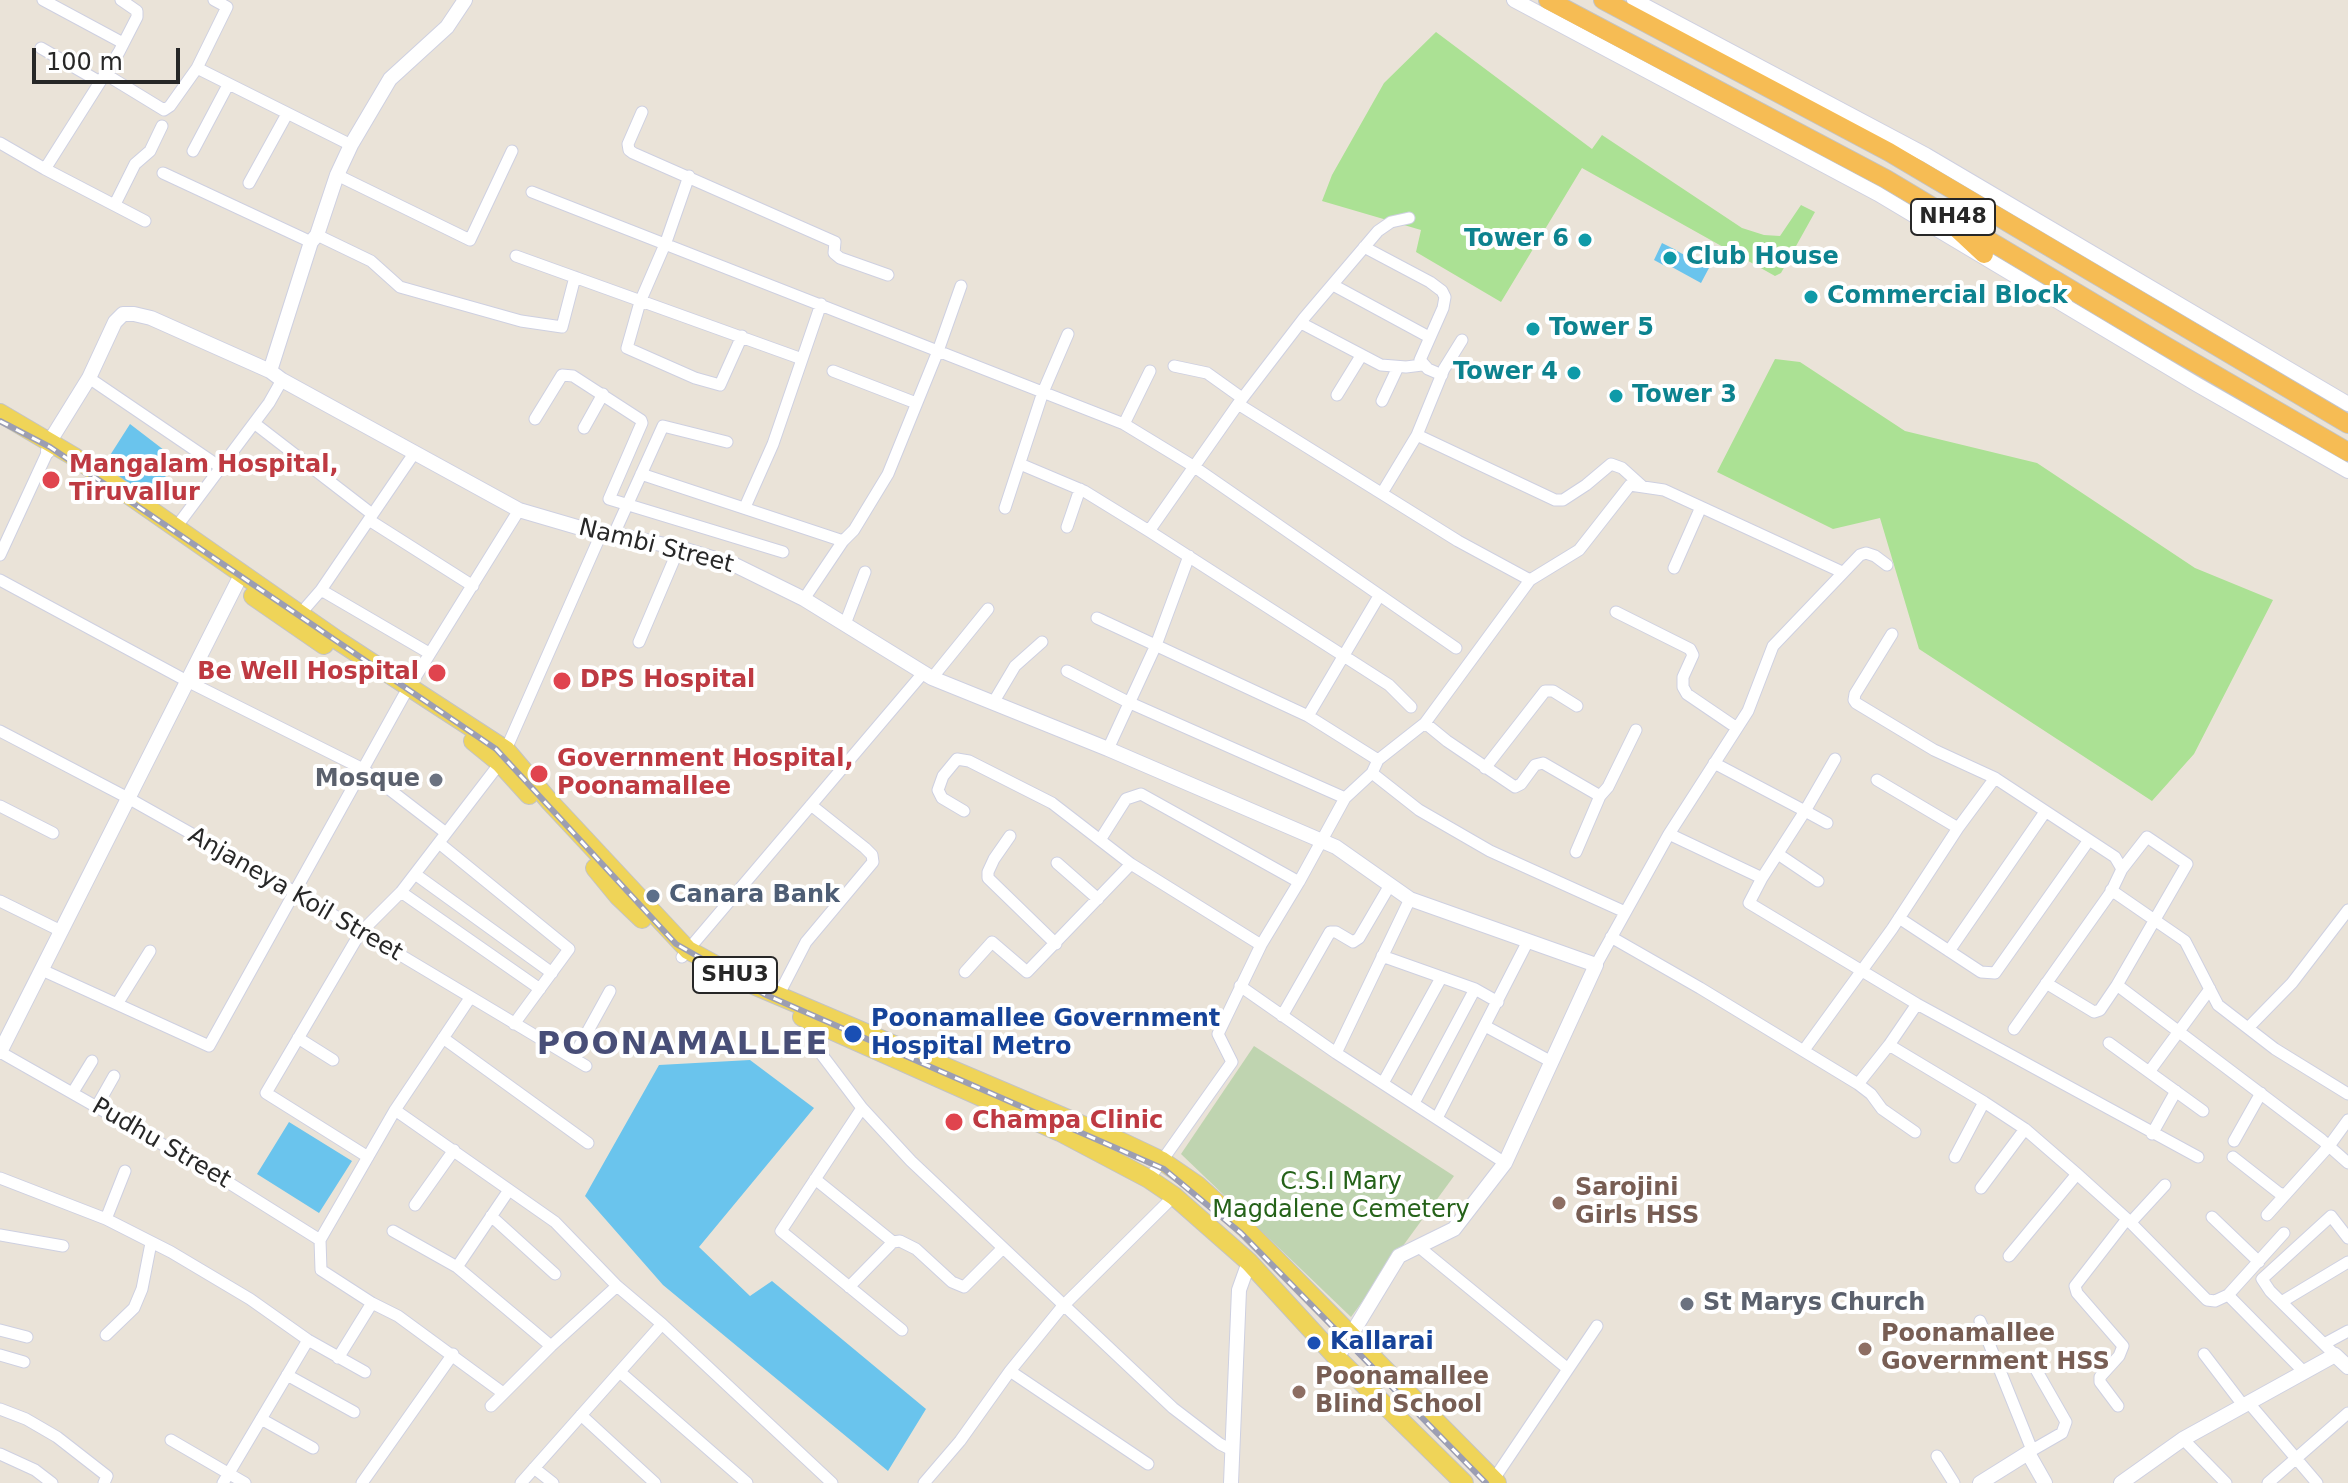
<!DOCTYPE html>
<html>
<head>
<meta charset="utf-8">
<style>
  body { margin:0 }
  #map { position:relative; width:2348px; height:1483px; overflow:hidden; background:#eae3d8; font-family:"DejaVu Sans",sans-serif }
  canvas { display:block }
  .scale { position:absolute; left:32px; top:48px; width:148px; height:36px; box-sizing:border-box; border:4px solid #272727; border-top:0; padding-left:10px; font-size:24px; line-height:28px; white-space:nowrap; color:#272727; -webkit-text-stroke:6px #fff; paint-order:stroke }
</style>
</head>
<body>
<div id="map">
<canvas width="2348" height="1483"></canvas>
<div class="scale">100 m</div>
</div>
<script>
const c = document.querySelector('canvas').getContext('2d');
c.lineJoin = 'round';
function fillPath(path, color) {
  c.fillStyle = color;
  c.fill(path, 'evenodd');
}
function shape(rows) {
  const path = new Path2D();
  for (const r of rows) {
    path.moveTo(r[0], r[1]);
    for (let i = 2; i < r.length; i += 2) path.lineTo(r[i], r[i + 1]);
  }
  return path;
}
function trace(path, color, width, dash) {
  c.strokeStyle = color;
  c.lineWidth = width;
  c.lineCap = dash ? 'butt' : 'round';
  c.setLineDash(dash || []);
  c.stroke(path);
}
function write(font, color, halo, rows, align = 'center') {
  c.font = font + ' "DejaVu Sans",sans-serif';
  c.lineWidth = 8;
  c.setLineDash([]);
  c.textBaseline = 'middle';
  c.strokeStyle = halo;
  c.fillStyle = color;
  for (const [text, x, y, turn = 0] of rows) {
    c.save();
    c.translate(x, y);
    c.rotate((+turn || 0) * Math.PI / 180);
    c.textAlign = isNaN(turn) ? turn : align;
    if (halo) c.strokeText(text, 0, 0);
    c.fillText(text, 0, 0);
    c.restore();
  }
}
const green = shape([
  [1436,32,1592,149,1602,135,1742,228,1764,235,1780,236,1801,205,1815,212,1781,273,1775,276,1582,168,1501,302,1416,252,1421,230,1322,201,1332,175,1384,83],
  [1775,359,1800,362,1905,431,2037,463,2195,568,2273,600,2194,754,2152,801,1919,649,1880,518,1833,529,1717,472]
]);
const cemetery = shape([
  [1254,1046,1454,1176,1351,1317,1181,1154]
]);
const water = shape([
  [1662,243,1676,250,1667,267,1654,260],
  [1677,251,1709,268,1701,283,1670,266],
  [130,424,177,460,147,503,100,471],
  [750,1060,814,1108,699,1247,750,1296,772,1281,926,1409,888,1471,663,1285,585,1196,659,1065],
  [289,1122,352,1161,319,1213,257,1174]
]);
const minor = shape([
  [43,0,123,43],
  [214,0,227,7,197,68,351,145],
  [41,48,100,82],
  [105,74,164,110,170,106,197,68],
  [642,112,628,144,629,150,633,153,835,242,834,253,840,258,888,275],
  [0,143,45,169,145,221],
  [193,151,228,85],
  [45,169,119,52,137,17,137,11,121,0],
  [163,173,311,242],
  [337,175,470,240,512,151],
  [689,176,666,242,640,302,627,348,695,378,720,385,742,336],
  [249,183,287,114],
  [532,192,1124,424,1193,466,1456,648],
  [115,204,135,164,150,151,162,126],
  [317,235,371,261,400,287,521,321,562,327,575,277],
  [1364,247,1430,282,1442,291,1445,297,1443,308,1420,360,1428,369,1442,375],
  [516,256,802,359],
  [1333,285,1429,337],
  [1301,323,1381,365,1406,367,1422,365],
  [1174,366,1207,373,1242,398],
  [833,371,916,403],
  [89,378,220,467],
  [1337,395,1361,356],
  [1382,401,1398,367],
  [1238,404,1458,541,1530,580],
  [535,419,562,375,573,376,641,420,642,423,609,499,783,552],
  [254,423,372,514],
  [1124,424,1150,371],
  [584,428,603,394],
  [1417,435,1555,500,1563,500,1586,485,1611,464,1622,468,1642,486],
  [1020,464,1084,491,1149,531,1389,685,1411,707],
  [641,474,843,541],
  [1382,493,1417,435,1444,369,1462,340],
  [745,507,773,444,821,304],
  [1005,508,1043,392,1068,334],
  [369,520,473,586],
  [177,526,269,403,282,380],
  [1067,527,1080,489],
  [1149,531,1238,404,1304,318,1378,231,1391,222,1409,218],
  [614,534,663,426,727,442],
  [0,555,48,451],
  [1674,568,1701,507],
  [0,580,187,681,363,769,446,833],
  [321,590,429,653],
  [804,599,843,541,854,530,888,474,938,351,961,286],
  [1616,612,1690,649,1693,655,1683,677,1683,687,1687,694,1737,728],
  [301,613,321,590,415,452],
  [1097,618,1308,716,1378,760],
  [845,624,865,572],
  [1892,634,1855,694,1854,700,1856,703,1934,750,1995,778,2115,857,2122,869,2111,892,2014,1029],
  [639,642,679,548],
  [1067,671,1128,702,1345,798],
  [932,678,988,609],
  [993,703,1015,666,1042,642],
  [1308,716,1379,596],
  [1425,723,1447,741,1515,787,1521,784,1535,765,1543,763,1600,796,1608,787,1636,730],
  [0,731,128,798,295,892,586,1066],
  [1108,749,1156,645,1189,556],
  [1714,763,1805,811,1762,878],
  [1485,768,1545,691,1553,691,1577,706],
  [1372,773,1419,810,1490,851,1625,912],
  [0,806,53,833],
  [964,811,942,798,938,790,943,776,957,759,969,761,1052,803,1131,864,1261,945],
  [1827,823,1805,811,1835,759],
  [1958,828,1995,778],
  [1669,834,1762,878,1749,903,1917,1004,2198,1157],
  [1010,836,994,859,988,872,988,878,1056,944],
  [1100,840,1126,799,1141,794,1299,882],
  [439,843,569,949,514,1024],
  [1576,852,1600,796],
  [1778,854,1818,881],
  [1057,863,1098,899],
  [2122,869,2147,837,2187,864,2117,985,2322,1140,2348,1163],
  [415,874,552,973],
  [2111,890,2185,941,2218,1005,2275,1049,2348,1094],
  [401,892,540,989],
  [0,901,61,931],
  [1899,918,1981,972,1995,973,2089,840],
  [1611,937,1700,988,1858,1084,1889,1045,1984,1102,2025,1129,2077,1174,2127,1219,2207,1300,2215,1301,2228,1295,2304,1372],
  [1949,951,2045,812],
  [1382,956,1475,989,1498,1002],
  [682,957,924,672],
  [1596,965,1669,834,1748,711,1773,646,1860,555,1866,553,1875,556,1887,565],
  [42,970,209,1046,403,697,519,510],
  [965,972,992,942,1027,972,1131,864],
  [2046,983,2094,1012,2100,1010,2117,985],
  [1240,986,1336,1053,1505,1163],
  [778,996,806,942,873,862,872,855,865,848,811,805],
  [470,998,395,1110,320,1240,321,1270,372,1303,398,1316,503,1393],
  [117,1004,150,951],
  [1282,1016,1330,932,1336,932,1353,942,1359,938,1390,885],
  [809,1019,813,1043,862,1108,911,1161,1173,1408,1220,1444,1232,1450],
  [1485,1026,1550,1061],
  [2248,1028,2292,983,2348,910],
  [298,1038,333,1060],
  [443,1038,588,1143],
  [2109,1043,2203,1111],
  [1889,1045,1917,1004],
  [1804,1050,1892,929,1958,828,1877,780],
  [0,1052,218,1176,320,1240],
  [1336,1053,1410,899],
  [573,1058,610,991],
  [2149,1072,2210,989],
  [1383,1083,1441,978],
  [1858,1084,1871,1094,1882,1109,1915,1132],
  [73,1092,92,1061],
  [1414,1103,1475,989],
  [97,1106,114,1076],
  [862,1108,781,1231,902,1330],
  [395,1110,555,1222,617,1286,662,1324,832,1483],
  [1437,1118,1528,941],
  [2152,1134,2176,1091],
  [2234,1141,2261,1093],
  [368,1157,266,1093,360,933,401,892,500,763,601,534],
  [1955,1157,1984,1102],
  [2233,1157,2279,1193,2285,1195,2329,1146,2348,1120],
  [0,1178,106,1219,171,1252,250,1299,308,1340,365,1372],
  [815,1179,893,1242],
  [1149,1179,1232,1062,1218,1034,1261,945,1299,882,1345,798,1372,773,1378,760,1425,723,1530,580,1579,550,1630,485,1664,490,1842,572],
  [1981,1188,2025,1129],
  [415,1205,454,1150],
  [2267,1215,2285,1195],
  [491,1216,555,1274],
  [2212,1217,2259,1262],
  [106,1219,125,1171],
  [2131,1222,2165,1185],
  [393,1231,457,1267,551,1346],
  [0,1235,63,1246],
  [1419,1247,1568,1369],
  [2009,1256,2077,1174],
  [457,1267,509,1190],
  [849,1287,893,1242,900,1241,916,1249,952,1282,964,1287,1002,1249],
  [2228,1295,2284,1233],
  [2283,1301,2348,1262],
  [1980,1321,2032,1450],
  [0,1330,27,1337],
  [106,1335,134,1308,142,1289,151,1243],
  [2324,1344,2348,1331],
  [2204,1354,2243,1405],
  [0,1355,24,1362],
  [2335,1355,2270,1291,2262,1279,2331,1216,2348,1238],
  [338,1358,372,1303],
  [1010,1371,1148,1464],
  [621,1373,747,1483],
  [287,1375,354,1412],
  [2248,1402,2317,1483],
  [491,1406,551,1346,617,1286],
  [2118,1406,2100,1382,2100,1377,2119,1356,2123,1346,2077,1293,2075,1286,2127,1219],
  [0,1409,26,1419,57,1437,107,1476,104,1483],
  [581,1415,655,1483],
  [261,1419,313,1448],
  [2183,1439,2226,1483],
  [171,1440,245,1483],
  [2029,1452,2062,1433,2066,1422,2030,1359],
  [0,1454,35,1470,52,1483],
  [1937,1456,1954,1483],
  [534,1468,553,1483],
  [1494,1479,1597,1326],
  [223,1483,308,1340],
  [362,1483,453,1354],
  [521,1483,662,1324],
  [924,1483,960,1441,1010,1371,1062,1307,1174,1196],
  [2268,1483,2348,1413]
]);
const tertiary = shape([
  [1514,0,1878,194,2196,384,2348,471],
  [1634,0,1926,155,2348,404],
  [270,371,311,242,317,235,337,175,351,145,390,79,447,27,465,0],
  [48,451,50,441,89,378,115,322,123,314,134,314,151,318,270,371,282,380,519,510,601,534,614,534,679,548,735,565,804,599,932,678,1108,749,1336,847,1410,899,1596,965,1505,1163,1454,1229,1399,1256,1337,1358],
  [0,1052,242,573],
  [1231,1483,1239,1290,1249,1262],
  [1980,1483,2028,1453,2045,1483],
  [2121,1483,2183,1439,2335,1355,2348,1367]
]);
const primary = shape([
  [0,413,73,456,337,640,506,750,550,802,688,950,751,984,1122,1142,1162,1161,1197,1185,1245,1228,1497,1483],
  [253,596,324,645],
  [473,741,500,763,529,795],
  [595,868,618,896,642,919],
  [802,1017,1060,1132,1149,1179,1174,1196,1249,1262,1337,1358,1464,1483]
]);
const trunk = shape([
  [1548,0,1886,179,2164,345,2348,452],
  [1603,0,1889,152,2348,424],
  [1954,226,1984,254]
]);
const rail = shape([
  [0,421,50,447,496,749,676,944,764,994,1164,1169,1241,1233,1486,1483]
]);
const markers = [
  [1585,240,8,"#0f9aa8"],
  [1670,258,8,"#0f9aa8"],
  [1811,297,8,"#0f9aa8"],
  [1533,329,8,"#0f9aa8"],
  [1574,373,8,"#0f9aa8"],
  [1616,396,8,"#0f9aa8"],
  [51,480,10,"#e0444e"],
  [437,673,10,"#e0444e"],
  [562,681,10,"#e0444e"],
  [539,774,10,"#e0444e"],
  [436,780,8,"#6b7280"],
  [653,896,8,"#5c6f8a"],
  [853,1034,10,"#1a4fb4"],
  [954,1122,10,"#e0444e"],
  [1559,1203,8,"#8d6e63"],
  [1687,1304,8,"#6b7280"],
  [1314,1343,8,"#1a4fb4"],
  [1865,1349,8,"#8d6e63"],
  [1299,1392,8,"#8d6e63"]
];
const shields = [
  [1953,217,84],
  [735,975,84]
];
const shieldNames = [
  ["NH48",1953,217],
  ["SHU3",735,975]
];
const cultureNames = [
  ["Tower 6",1569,240,"right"],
  ["Club House",1686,258],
  ["Commercial Block",1827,297],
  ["Tower 5",1549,329],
  ["Tower 4",1558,373,"right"],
  ["Tower 3",1632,396]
];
const healthNames = [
  ["Mangalam Hospital,",69,466],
  ["Tiruvallur",69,494],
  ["Be Well Hospital",419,673,"right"],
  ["DPS Hospital",580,681],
  ["Government Hospital,",557,760],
  ["Poonamallee",557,788],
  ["Champa Clinic",972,1122]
];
const streetNames = [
  ["Nambi Street",656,547,14],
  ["Anjaneya Koil Street",295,895,30],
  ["Pudhu Street",161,1144,30]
];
const worshipNames = [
  ["Mosque",420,780],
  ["St Marys Church",1703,1304,"left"]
];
const serviceNames = [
  ["Canara Bank",669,896]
];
const transitNames = [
  ["Poonamallee Government",871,1020],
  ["Hospital Metro",871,1048],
  ["Kallarai",1330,1343]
];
const parkNames = [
  ["C.S.I Mary",1341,1183],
  ["Magdalene Cemetery",1341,1211]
];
const educationNames = [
  ["Sarojini",1575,1189],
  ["Girls HSS",1575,1217],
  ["Poonamallee",1881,1335],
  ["Government HSS",1881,1363],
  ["Poonamallee",1315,1378],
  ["Blind School",1315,1406]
];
const districtNames = [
  ["POONAMALLEE",683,1046]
];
fillPath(green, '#abe194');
fillPath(cemetery, '#bfd4b0');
fillPath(water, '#6ac4ed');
trace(minor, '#ced0e1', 13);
trace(tertiary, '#ced0e1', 16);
trace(primary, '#c3c3c3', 20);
trace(trunk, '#c3c3c3', 20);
trace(minor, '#fff', 11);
trace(tertiary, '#fff', 14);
trace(primary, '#efd458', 18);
trace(trunk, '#f6bc54', 18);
trace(rail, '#9c9eb2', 6);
trace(rail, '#fff', 3, [9]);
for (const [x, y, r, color] of markers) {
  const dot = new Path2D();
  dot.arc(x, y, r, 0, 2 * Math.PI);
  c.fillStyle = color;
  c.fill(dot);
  trace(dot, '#fff', 3);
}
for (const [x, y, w] of shields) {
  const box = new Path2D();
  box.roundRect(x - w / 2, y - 18, w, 36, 6);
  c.fillStyle = '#fff';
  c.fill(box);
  trace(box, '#272727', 2);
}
write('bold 22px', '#272727', null, shieldNames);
write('bold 24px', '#0d838f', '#fff', cultureNames, 'left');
write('bold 24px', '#be3a42', '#fff', healthNames, 'left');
write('24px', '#272727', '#fff', streetNames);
write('bold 24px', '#5b616d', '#fff', worshipNames, 'right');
write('bold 24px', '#4e5e75', '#fff', serviceNames, 'left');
write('bold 24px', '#164399', '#fff', transitNames, 'left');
write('24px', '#256219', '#fff', parkNames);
write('bold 24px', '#785e54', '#fff', educationNames, 'left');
c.letterSpacing = '2px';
write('bold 32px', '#484e77', '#fff', districtNames);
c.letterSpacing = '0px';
</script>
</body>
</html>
